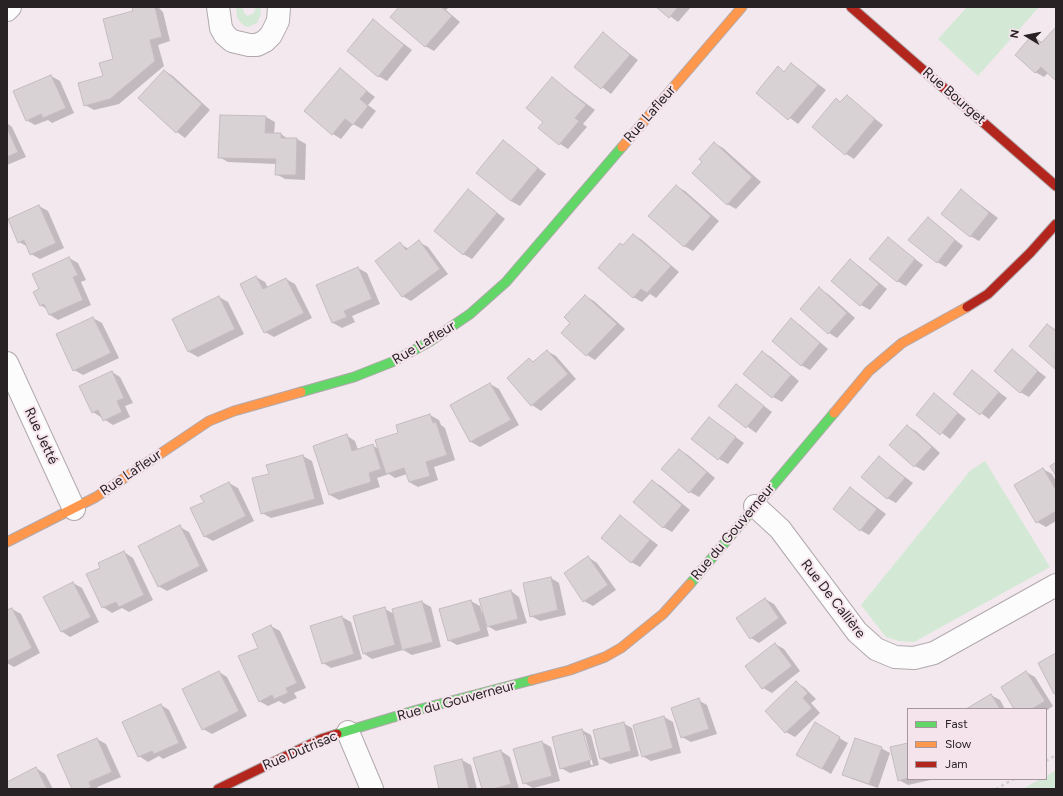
<!DOCTYPE html>
<html>
<head>
<meta charset="utf-8">
<style>
  body { margin:0 }
  #map { position:relative; width:1063px; height:796px; overflow:hidden; background:#f2e8ed; font-family:Figtree,sans-serif }
  canvas { display:block }
  .frame { position:absolute; inset:0; border:8px solid #282225; pointer-events:none }
  .legend { position:absolute; left:907px; top:708px; width:140px; height:72px; box-sizing:border-box; background:#f6e4ec; border:1px solid #a4969c; margin:0; padding:5px 7px; list-style:none; font-size:12px; color:#282225 }
  .legend li { display:flex; align-items:center; gap:8px; height:20px }
  .legend b { width:20px; border:1px solid #a4969c }
  .north { position:absolute; left:1007px; top:16px; width:40px; height:40px; -webkit-text-stroke:3px #f6e4ec; paint-order:stroke; rotate:280deg; font-size:11px; font-weight:700; line-height:16px; text-align:center; color:#282225 }
  .north::after { content:''; display:block; margin:auto; width:14px; height:18px; background:#282225; clip-path:polygon(50% 0,100% 100%,50% 72%,0 100%) }
</style>
</head>
<body>
<div id="map">
<canvas width="1063" height="796"></canvas>
<div class="frame"></div>
<ul class="legend">
<li><b style="height:5px;background:#63d668"></b>Fast</li>
<li><b style="height:5px;background:#ff974d"></b>Slow</li>
<li><b style="height:5px;background:#b3261e"></b>Jam</li>
</ul>
<div class="north">N</div>
</div>
<script>
const c = document.querySelector('canvas').getContext('2d');
c.lineJoin = 'round';
function fillPath(path, color) {
  c.fillStyle = color;
  c.fill(path, 'evenodd');
}
function shape(rows) {
  const path = new Path2D();
  for (const r of rows) {
    path.moveTo(r[0], r[1]);
    for (let i = 2; i < r.length; i += 2) path.lineTo(r[i], r[i + 1]);
  }
  return path;
}
function trace(path, color, width, dash) {
  c.strokeStyle = color;
  c.lineWidth = width;
  c.lineCap = dash ? 'butt' : 'round';
  c.setLineDash(dash || []);
  c.stroke(path);
}
function write(font, color, halo, rows, align = 'center') {
  c.font = font + ' Figtree,sans-serif';
  c.lineWidth = 4;
  c.setLineDash([]);
  c.textBaseline = 'middle';
  c.strokeStyle = halo;
  c.fillStyle = color;
  for (const [text, x, y, turn = 0] of rows) {
    c.save();
    c.translate(x, y);
    c.rotate((+turn || 0) * Math.PI / 180);
    c.textAlign = isNaN(turn) ? turn : align;
    if (halo) c.strokeText(text, 0, 0);
    c.fillText(text, 0, 0);
    c.restore();
  }
}
const green = shape([
  [236,7,242,7,245,14,248,16,254,13,256,7,260,7,261,14,257,23,248,27,243,25,237,18],
  [967,7,1039,7,978,76,938,39],
  [985,461,1050,567,914,642,899,641,886,637,861,605,970,471],
  [1056,770,1056,789,1023,789,1040,779,1046,779,1046,776]
]);
const shadow = shape([
  [133,7,158,7,163,12,170,41,158,45,164,66,119,104,94,110,85,105,115,60,135,12],
  [400,7,449,7,446,10,460,22,434,51,425,46],
  [658,7,691,7,678,22],
  [374,21,412,50,387,81,378,76],
  [1056,28,1056,79,1049,72,1044,77,1035,72,1033,36,1043,43],
  [603,33,638,60,611,94,576,67],
  [792,64,826,90,798,124,757,93,778,68,785,72],
  [340,70,375,97,368,105,376,111,362,129,353,124,341,139,333,134],
  [165,71,173,76,210,110,185,138,177,132,139,98],
  [51,76,60,81,74,113,52,123,48,120,35,125,26,120],
  [552,78,595,110,583,124,587,127,568,149,560,144,544,122],
  [847,97,883,125,854,159,846,154,841,103],
  [266,117,275,122,274,134,281,134,288,139,297,139,306,144,305,180,285,179,276,174,276,164,228,162,219,157],
  [7,123,12,127,26,157,7,165],
  [503,141,546,174,520,206,511,201],
  [714,143,723,148,761,182,736,209,727,204,704,162],
  [676,186,685,191,719,221,693,251,684,246],
  [469,190,505,219,472,259,463,254],
  [961,190,998,218,979,241,970,236],
  [39,206,48,211,64,248,40,259,31,254,28,247,19,242],
  [928,218,963,246,946,267,937,262],
  [634,235,642,240,679,272,656,298,650,294,642,302,633,297],
  [888,238,923,265,906,286,897,281],
  [419,242,428,247,448,274,411,301,402,296,400,244,409,249],
  [69,258,78,263,86,280,81,282,91,305,58,320,50,315,47,309,40,305,40,290],
  [850,261,859,266,887,289,870,310,861,305],
  [358,268,367,273,380,304,352,316,355,322,342,328,333,323,317,285],
  [256,277,265,282,268,288,286,279,295,284,312,318,274,337,265,332],
  [819,289,828,294,855,318,837,338,829,333],
  [585,296,594,301,625,329,595,360,587,355,563,333,572,323],
  [219,297,228,302,244,334,198,357,189,352,173,319],
  [93,318,102,323,119,358,83,375,74,370],
  [791,320,800,325,828,349,810,370,801,365],
  [1048,325,1056,330,1056,368,1030,346],
  [547,351,556,356,576,379,541,411,532,405,508,379,529,359,534,362],
  [1012,351,1046,377,1029,397,1020,392],
  [762,352,771,357,799,381,782,402,773,397],
  [112,372,120,377,133,403,125,406,130,417,113,425,93,412],
  [972,372,1007,398,989,419,955,394],
  [490,384,499,389,519,425,480,447,471,442,451,406],
  [736,385,772,412,756,433,720,406],
  [934,394,966,419,950,439,918,415],
  [430,415,439,420,441,425,445,428,455,460,434,467,438,480,418,487,409,482,407,474,395,478,389,474,377,478,380,487,339,500,330,495,314,446,346,435,355,441,358,450,372,445,379,449,400,433],
  [709,418,744,443,728,464,719,459],
  [907,426,916,431,940,453,924,471,915,466,891,445],
  [679,450,688,455,715,478,699,497,690,492,663,469],
  [303,456,312,461,324,504,271,518,262,513,270,474,267,465],
  [879,457,913,483,896,503,887,498],
  [1043,469,1052,474,1056,481,1056,521,1046,527,1037,522],
  [652,481,661,486,690,510,672,532,663,527],
  [229,483,238,488,254,521,213,541,204,536,205,502],
  [851,488,886,514,869,535,860,530],
  [620,516,658,545,640,567,631,562],
  [180,527,189,532,208,571,167,591,158,586],
  [124,552,133,558,153,600,129,612,122,608,112,613,103,607,102,568],
  [588,557,597,563,616,590,593,606,584,601],
  [551,578,559,583,566,615,540,621,531,616],
  [73,583,82,588,99,622,70,637,61,631],
  [511,591,519,597,527,623,496,631,486,625,489,636,457,645,448,640,471,601,480,606,482,613],
  [765,599,774,604,787,623,759,643,751,638],
  [422,602,431,607,441,647,412,655,403,650,372,659,363,653,385,609,394,614],
  [12,609,21,614,40,653,14,667,7,663,7,611],
  [342,617,351,622,362,659,331,668,323,663],
  [271,626,280,631,306,688,294,693,297,698,284,704,279,701,268,706,259,701,259,648],
  [775,644,784,649,800,671,772,693,763,688],
  [219,672,227,677,247,716,212,734,203,729],
  [1026,672,1035,677,1053,706,1046,711,1046,709,1015,709],
  [796,682,805,688,816,699,811,703,820,713,795,737,786,732,766,711],
  [991,695,1000,700,1005,709,968,709],
  [698,700,707,705,717,734,691,742,682,737],
  [161,705,169,710,187,748,163,759,159,756,148,762,139,756],
  [664,717,673,722,681,753,651,761,642,756],
  [623,723,632,728,639,756,610,764,601,759],
  [815,724,848,743,831,774,798,755],
  [582,730,591,735,599,765,570,773,561,768],
  [583,735,585,735,593,765,591,765],
  [97,739,106,744,121,777,97,787,98,789,73,789],
  [542,742,551,747,560,781,533,788,524,783],
  [908,744,908,779,935,779,908,785,899,780],
  [881,748,890,753,878,788,852,779,843,774],
  [501,751,510,757,519,789,483,789],
  [462,760,471,765,477,789,441,789],
  [36,768,45,774,53,789,7,789,7,784]
]);
const building = shape([
  [132,7,155,7,162,37,150,40,155,61,110,99,84,106,78,83,103,76,99,63,113,59,103,19,133,11,132,7],
  [399,7,441,7,452,16,425,47,390,17,399,7],
  [656,7,678,7,669,18,656,7],
  [373,19,404,45,378,77,347,51,373,19],
  [1056,27,1056,81,1041,67,1035,73,1015,55,1032,35,1041,43,1056,27],
  [603,32,630,55,601,89,574,67,603,32],
  [791,63,818,85,788,120,756,93,778,66,784,72,791,63],
  [340,68,367,91,360,99,368,106,353,125,345,119,332,135,304,111,340,68],
  [164,70,202,104,176,133,138,98,164,70],
  [51,75,66,108,43,118,41,114,26,121,13,91,51,75],
  [552,77,586,105,575,118,579,121,559,145,538,128,543,122,526,108,552,77],
  [847,95,875,119,845,155,812,127,836,98,840,102,847,95],
  [220,115,266,116,265,133,281,133,281,138,297,138,296,175,275,175,276,159,218,158,220,115],
  [7,128,18,152,7,157,7,128],
  [503,140,538,168,511,201,476,173,503,140],
  [714,142,752,177,727,205,692,173,702,162,699,159,714,142],
  [676,185,711,216,684,247,648,216,676,185],
  [468,189,497,213,463,255,434,231,468,189],
  [961,189,989,213,970,237,941,214,961,189],
  [39,205,56,243,30,255,24,240,18,243,8,219,39,205],
  [928,217,955,240,937,263,908,240,928,217],
  [633,234,671,266,647,293,641,289,633,298,598,268,620,243,623,245,633,234],
  [888,237,915,259,897,282,869,259,888,237],
  [419,240,440,269,402,297,375,261,400,242,406,250,419,240],
  [69,257,78,275,73,277,83,300,49,315,44,304,40,306,33,292,39,289,32,274,69,257],
  [850,259,879,284,860,306,831,281,850,259],
  [358,267,372,299,344,311,347,317,332,323,316,285,358,267],
  [256,276,263,289,286,278,304,313,264,333,240,284,256,276],
  [819,287,847,313,828,334,800,309,819,287],
  [585,295,617,324,586,356,561,333,570,323,564,317,585,295],
  [219,296,235,329,188,352,172,319,219,296],
  [93,317,111,353,73,371,56,334,93,317],
  [791,318,820,343,801,366,772,341,791,318],
  [1047,324,1056,331,1055,369,1029,346,1047,324],
  [1012,349,1038,371,1020,393,994,371,1012,349],
  [547,350,568,374,531,406,507,378,529,358,533,362,547,350],
  [762,351,791,375,772,398,743,374,762,351],
  [972,370,999,392,980,415,953,394,972,370],
  [112,371,124,398,117,401,122,412,103,421,98,410,92,413,79,386,112,371],
  [490,383,511,420,470,442,450,405,490,383],
  [736,384,764,406,746,428,718,406,736,384],
  [934,393,958,413,940,435,916,415,934,393],
  [430,414,433,423,436,422,447,455,426,462,430,476,409,482,404,468,386,474,375,440,398,433,396,425,430,414],
  [709,417,736,437,718,460,691,439,709,417],
  [907,425,932,447,914,467,889,445,907,425],
  [347,434,352,451,373,444,381,469,369,473,371,482,329,495,313,446,347,434],
  [679,449,707,472,689,493,661,469,679,449],
  [303,455,315,499,261,514,252,478,269,474,266,465,303,455],
  [879,456,905,478,887,499,861,477,879,456],
  [1056,462,1056,476,1050,466,1056,462],
  [1043,468,1056,490,1056,511,1036,523,1014,485,1043,468],
  [652,480,682,505,663,528,633,502,652,480],
  [229,482,246,516,204,537,190,508,204,502,200,496,229,482],
  [850,487,877,509,860,531,833,509,850,487],
  [620,515,650,540,631,563,601,538,620,515],
  [180,525,200,566,158,587,138,546,180,525],
  [124,551,144,595,119,607,116,602,102,608,86,574,100,568,98,563,124,551],
  [588,556,608,585,583,602,564,573,588,556],
  [551,577,558,610,530,617,523,583,551,577],
  [73,582,91,617,61,632,43,597,73,582],
  [511,590,518,619,487,627,479,599,511,590],
  [765,598,779,618,750,639,736,618,765,598],
  [471,600,481,631,448,641,439,609,471,600],
  [422,601,433,642,402,650,392,609,422,601],
  [385,607,395,645,363,654,353,616,385,607],
  [12,608,32,648,7,661,7,610,12,608],
  [342,616,354,654,322,664,310,626,342,616],
  [271,625,297,683,286,688,288,693,274,699,272,695,259,702,238,656,258,648,252,634,271,625],
  [775,643,792,666,762,689,745,666,775,643],
  [1056,653,1056,693,1054,694,1038,663,1056,653],
  [219,671,239,711,202,730,182,689,219,671],
  [1026,671,1045,701,1032,709,1014,709,1001,687,1026,671],
  [796,681,808,693,803,698,812,708,785,733,765,711,796,681],
  [991,694,1000,709,966,709,991,694],
  [699,698,709,729,681,738,671,708,699,698],
  [161,704,179,743,154,754,152,751,138,757,122,722,161,704],
  [664,716,673,748,642,757,633,725,664,716],
  [624,722,631,751,600,759,593,730,624,722],
  [815,722,840,737,822,769,796,755,815,722],
  [582,729,591,760,560,769,552,737,582,729],
  [97,738,112,772,89,782,91,787,87,789,72,789,57,755,97,738],
  [855,738,882,747,869,784,842,775,855,738],
  [542,741,552,776,523,784,513,749,542,741],
  [908,743,908,778,898,781,890,747,908,743],
  [501,750,511,784,493,789,482,789,473,758,501,750],
  [462,759,469,789,439,789,434,766,462,759],
  [36,767,47,789,7,789,7,782,36,767]
]);
const path = shape([
  [1046,761,1056,755],
  [996,789,1014,779]
]);
const street = shape([
  [218,7,221,28,225,35,232,41,249,45,257,45,265,41,271,35,278,21,279,7],
  [7,10,10,7],
  [7,363,74,509],
  [755,506,780,529,857,632,876,649,895,657,914,658,934,653,1056,585],
  [348,732,372,789]
]);
const fast = shape([
  [301,392,354,377,392,362,429,342,470,314,506,282,622,147],
  [690,584,834,413],
  [337,734,417,710,532,680]
]);
const slow = shape([
  [622,147,742,7],
  [834,413,869,371,902,343,967,307],
  [7,542,96,497,209,421,234,411,301,392],
  [532,680,570,670,605,657,621,648,663,614,690,584]
]);
const jam = shape([
  [851,7,1056,186],
  [967,307,988,294,1030,253,1056,224],
  [218,789,321,739,337,734]
]);
const streetNames = [
  ["Rue Bourget",954,96,41],
  ["Rue Lafleur",650,114,-49],
  ["Rue Lafleur",424,343,-31],
  ["Rue Jetté",41,436,65],
  ["Rue Lafleur",131,473,-34],
  ["Rue du Gouverneur",733,532,-50],
  ["Rue De Callière",833,599,52],
  ["Rue du Gouverneur",456,701,-15],
  ["Rue Dutrisac",300,751,-23]
];
fillPath(green, '#d3e9d6');
fillPath(shadow, '#0003');
fillPath(building, '#d9d2d5');
trace(building, '#c4bcc0', 1);
trace(street, '#b1a9ad', 24);
trace(fast, '#b1a9ad', 11);
trace(slow, '#b1a9ad', 11);
trace(jam, '#b1a9ad', 11);
trace(path, '#d3d0d2', 2.5, [3, 3]);
trace(street, '#fdfcfc', 22);
trace(fast, '#63d668', 9);
trace(slow, '#ff974d', 9);
trace(jam, '#b3261e', 9);
write('14px', '#282225', '#f6e4ec', streetNames);
</script>
</body>
</html>
